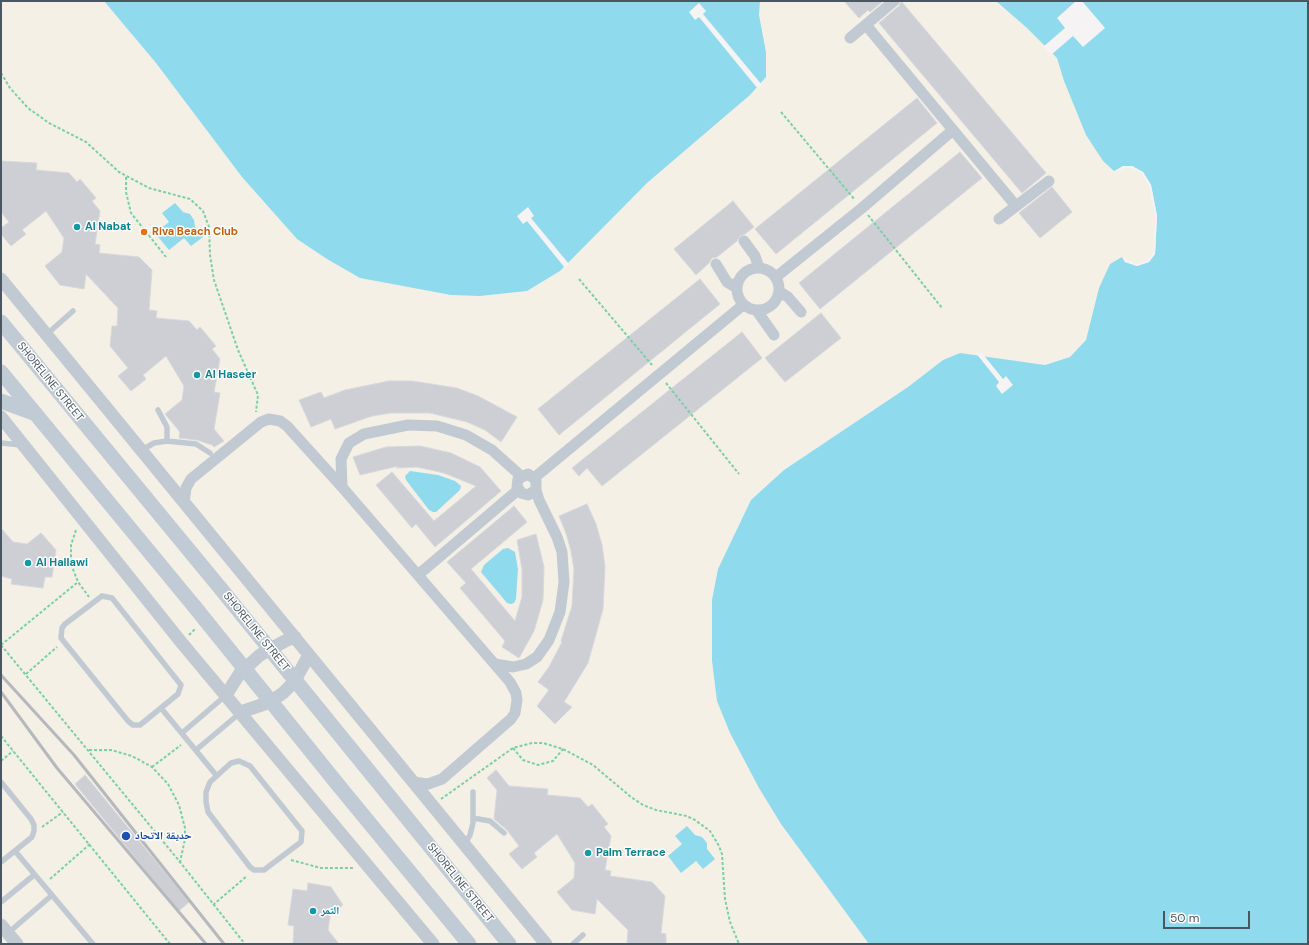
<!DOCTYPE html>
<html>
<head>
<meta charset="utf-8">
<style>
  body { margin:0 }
  #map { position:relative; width:1309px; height:945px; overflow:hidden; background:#f5f3f3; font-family:"DM Sans",sans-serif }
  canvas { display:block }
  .frame { position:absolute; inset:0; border:2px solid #4a5661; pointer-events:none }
  .scale { position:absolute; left:1163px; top:911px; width:87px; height:18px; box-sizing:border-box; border:2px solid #4a5661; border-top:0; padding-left:5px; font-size:12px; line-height:14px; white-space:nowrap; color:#4a5661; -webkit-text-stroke:3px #fff; paint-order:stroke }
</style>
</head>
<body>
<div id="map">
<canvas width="1309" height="945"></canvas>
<div class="frame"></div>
<div class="scale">50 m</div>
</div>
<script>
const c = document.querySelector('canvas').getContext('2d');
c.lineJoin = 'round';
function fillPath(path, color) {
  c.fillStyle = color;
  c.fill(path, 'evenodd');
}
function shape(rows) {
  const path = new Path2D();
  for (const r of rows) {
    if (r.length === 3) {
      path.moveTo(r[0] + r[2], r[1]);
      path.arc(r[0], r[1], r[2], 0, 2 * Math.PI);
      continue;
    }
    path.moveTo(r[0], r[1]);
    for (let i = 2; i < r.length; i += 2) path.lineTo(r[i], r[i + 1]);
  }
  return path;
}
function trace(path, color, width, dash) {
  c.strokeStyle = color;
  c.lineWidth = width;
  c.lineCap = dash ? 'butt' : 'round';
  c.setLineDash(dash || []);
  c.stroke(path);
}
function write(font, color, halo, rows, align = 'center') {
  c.font = font + ' "DM Sans","Noto Naskh Arabic",sans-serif';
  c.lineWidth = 3;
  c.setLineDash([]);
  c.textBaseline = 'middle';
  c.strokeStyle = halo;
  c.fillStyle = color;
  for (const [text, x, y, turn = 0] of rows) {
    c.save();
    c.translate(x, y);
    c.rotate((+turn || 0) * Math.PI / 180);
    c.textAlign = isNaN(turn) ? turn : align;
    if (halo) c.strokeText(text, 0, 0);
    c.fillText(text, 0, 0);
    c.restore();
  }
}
const sand = shape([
  [1,1,104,1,156,63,242,177,360,278,451,295,479,296,527,291,560,271,647,183,750,95,766,77,766,52,759,15,760,1,996,1,1027,28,1057,58,1064,81,1086,135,1103,161,1123,166,1132,166,1143,172,1151,185,1157,216,1155,254,1092,317,1086,340,1070,357,1045,365,960,353,943,360,908,387,784,470,751,500,736,534,717,701,781,824,869,944,1,944]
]);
const water = shape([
  [104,1,760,1,759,15,766,52,766,77,750,95,647,183,560,271,527,291,480,296,451,295,360,278,327,259,297,239,242,177,156,63],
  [996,1,1308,1,1308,944,869,944,781,824,759,788,730,733,717,701,712,661,712,600,718,569,751,500,784,470,908,387,943,360,960,353,1045,365,1070,357,1086,340,1099,288,1110,264,1122,257,1125,262,1137,266,1149,262,1155,254,1157,216,1151,185,1143,172,1132,166,1123,166,1114,171,1103,161,1086,135,1064,81,1057,58,1027,28],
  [175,203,183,212,190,214,194,220,195,227,203,237,191,246,184,238,169,250,155,233,169,222,162,213],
  [410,471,438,475,455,481,461,486,460,490,436,512,433,512,429,510,406,480,405,476],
  [508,548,515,552,518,569,516,599,514,603,511,604,507,603,481,572,484,565,503,549],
  [687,826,695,835,702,837,707,843,707,849,715,859,703,869,696,861,681,873,668,856,682,844,675,836]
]);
const pier = shape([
  [1076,1,1082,1,1105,28,1083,47,1073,36,1051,55,1043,47,1065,28,1057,18],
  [699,3,706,11,703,14,762,85,758,89,699,17,695,20,689,12],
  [1123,166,1132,166,1143,172,1151,185,1157,216,1155,254,1149,262,1137,266,1125,262,1122,257,1137,264,1148,260,1153,253,1155,216,1149,186,1141,173,1132,168,1124,168,1113,173],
  [528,207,534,216,531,218,569,264,565,268,527,221,523,224,517,216],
  [975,352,982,353,1003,379,1006,376,1013,385,1002,394,996,386,999,382]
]);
const building = shape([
  [844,1,883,1,870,12,868,10,859,18,844,1],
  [901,1,1046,173,1022,193,879,23,899,6,901,1],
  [917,98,937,123,776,254,755,229,917,98],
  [960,152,982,178,820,309,799,283,960,152],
  [1,161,37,163,36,170,69,173,77,182,80,179,96,198,92,201,100,211,95,244,100,245,99,253,139,257,152,270,149,310,157,311,156,318,189,321,197,330,200,327,216,346,212,349,220,359,214,392,220,393,214,429,224,441,214,447,212,445,197,440,179,438,180,432,165,414,182,400,184,386,166,356,143,375,146,379,131,391,118,376,128,368,110,346,112,326,117,326,118,308,86,274,84,289,60,285,45,266,62,252,64,238,46,211,22,230,26,234,11,246,1,234,1,228,9,222,1,212,1,161],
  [1052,187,1072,212,1040,238,1019,213,1052,187],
  [733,201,754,227,745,234,740,236,737,241,717,257,712,258,709,263,696,275,674,249,733,201],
  [700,279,720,304,559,435,538,409,700,279],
  [821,313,841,338,785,382,765,358,821,313],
  [742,332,762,358,602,486,587,468,579,476,572,468,742,332],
  [389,381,412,381,457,388,478,396,517,417,501,442,485,430,467,422,430,413,391,413,372,416,335,429,331,419,311,427,299,400,321,392,324,398,345,390,389,381],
  [420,446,451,453,480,467,501,491,435,547,416,524,412,528,376,485,392,472,434,521,476,486,444,473,417,467,396,468,398,466,360,475,353,457,386,447,420,446],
  [587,504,596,524,602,545,605,566,603,609,588,663,564,702,572,707,555,724,537,706,549,690,538,682,549,667,562,642,561,641,572,606,574,569,571,551,566,533,559,516,587,504],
  [514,506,527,522,471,569,515,621,522,597,522,569,517,540,536,534,544,567,543,600,534,631,519,658,502,647,505,641,460,588,466,583,447,562,514,506],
  [1,528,13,542,27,544,41,533,56,550,52,577,45,577,43,588,11,584,12,579,1,576,1,528],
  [496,770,509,786,548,789,547,795,580,798,588,807,592,804,608,824,604,827,611,836,605,870,611,871,610,876,652,882,665,896,661,933,666,934,666,944,627,944,628,930,597,899,595,914,572,910,557,892,574,878,575,863,557,834,534,853,537,857,522,869,509,854,519,846,507,830,494,819,497,790,487,778,496,770],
  [85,775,189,902,179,911,75,784,85,775],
  [308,883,331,887,343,905,330,916,328,930,339,944,293,944,294,926,288,925,293,889,307,891,308,883]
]);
const path = shape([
  [1,73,10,88,28,108,49,123,86,142,119,172,149,188,190,199,203,211,209,227,210,255,214,280,238,350,258,395,256,412],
  [781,112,855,200],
  [126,177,126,192,131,213,166,257],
  [868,215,942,308],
  [579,279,652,365],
  [666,383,739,474],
  [76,530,71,545,71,564,78,582,89,597],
  [189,635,196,628],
  [1,645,180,862,245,944],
  [1,645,78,582],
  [26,674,57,647],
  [1,736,170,944],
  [513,748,523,760,538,765,553,761,563,749],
  [89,750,111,750,132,756,152,767,168,784,179,805,185,828,185,839,180,862],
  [1,761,13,751],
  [152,767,181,745],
  [441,799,513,748,532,743,543,743,563,749,593,765,631,797,643,805,656,810,687,816,695,820,710,831,719,846,722,854,725,899,730,922,739,944],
  [42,827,63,812],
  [291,860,321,868,353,868],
  [50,879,90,844],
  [213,905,247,876]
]);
const service = shape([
  [46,335,73,311],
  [158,410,167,427,167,441],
  [1,443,21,445],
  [142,450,154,443,167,441,196,444,210,453],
  [102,596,112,598,181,685,178,694,140,725,133,725,128,721,61,638,62,628,65,624,102,596],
  [161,708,216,775],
  [182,733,225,696],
  [196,750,240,713],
  [239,761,250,766,302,831,301,842,264,870,254,870,250,867,208,812,206,802,206,792,210,782,231,763,239,761],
  [1,782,31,819,34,825,34,831,32,837,1,862],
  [473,818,490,821,504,833],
  [465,844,470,835,473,823,473,792],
  [15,851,93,944],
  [1,902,34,875],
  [8,933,51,896],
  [573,944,583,935]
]);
const minor = shape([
  [866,25,1016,206],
  [850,38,894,1],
  [999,219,1049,181],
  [744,241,755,256,759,268],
  [716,264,727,282,737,288],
  [758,289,21],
  [776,277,862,208,953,130],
  [780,292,788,297,801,312],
  [757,311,774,335],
  [534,478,743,305],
  [342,487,341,459,349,443,364,434,408,425,437,426,466,435,492,450,521,476],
  [184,503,186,488,191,479,261,422,269,419,280,421,287,426,342,487,510,682,516,693,517,700,515,713,511,719,442,779,428,784,413,782],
  [418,575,518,490],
  [495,664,513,667,526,664,537,657,549,640,560,612,564,582,562,552,557,537,539,500,536,490,536,480,528,474,518,479,517,486,521,493,528,495,536,490]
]);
const tertiary = shape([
  [1,279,546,944],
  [1,417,181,642,433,944],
  [226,695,240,673,260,655,285,641,295,637],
  [241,712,270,702,283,693,294,682,309,655],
  [1,925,17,944]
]);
const secondary = shape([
  [1,322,221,589],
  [1,372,194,606],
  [1,401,36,414],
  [364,765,509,944],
  [339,786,469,944]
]);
const rail = shape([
  [1,675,74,755,224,944],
  [1,692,57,768,206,944]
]);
const secondaryBridge = shape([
  [221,589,364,765],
  [194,606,339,786]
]);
const markers = [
  [77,227,4,"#0f9aa8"],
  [144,232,4,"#e8710a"],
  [197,375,4,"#0f9aa8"],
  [28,563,4,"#0f9aa8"],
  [126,836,5,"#1a4fb4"],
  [588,853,4,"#0f9aa8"],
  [313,911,4,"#0f9aa8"]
];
const cultureNames = [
  ["Al Nabat",85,227],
  ["Al Haseer",205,375],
  ["Al Hallawi",36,563],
  ["Palm Terrace",596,853],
  ["التمر",321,911]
];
const foodNames = [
  ["Riva Beach Club",152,232]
];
const streetNames = [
  ["SHORELINE STREET",50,382,51],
  ["SHORELINE STREET",256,632,51],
  ["SHORELINE STREET",460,883,51]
];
const transitNames = [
  ["حديقة الاتحاد",135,836]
];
fillPath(sand, '#f5f0e5');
fillPath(water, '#90daee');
fillPath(pier, '#f5f3f3');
fillPath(building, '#cdcfd5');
trace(building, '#d7d9de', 1);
trace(path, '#7ad0a6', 2, [3, 2]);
trace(service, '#c1cad2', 5.5);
trace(minor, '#c1cad2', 11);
trace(tertiary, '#c1cad2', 13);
trace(secondary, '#c1cbd6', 15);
trace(rail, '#b5b8bd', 3);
trace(secondaryBridge, '#c1cbd6', 15);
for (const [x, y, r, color] of markers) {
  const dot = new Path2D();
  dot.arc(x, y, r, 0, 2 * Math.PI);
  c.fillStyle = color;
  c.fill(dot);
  trace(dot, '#fff', 1.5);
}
write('bold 11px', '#0d838f', '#fff', cultureNames, 'left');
write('bold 11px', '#c56008', '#fff', foodNames, 'left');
write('11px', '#4a5661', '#fff', streetNames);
write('bold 11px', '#164399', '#fff', transitNames, 'left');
</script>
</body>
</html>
